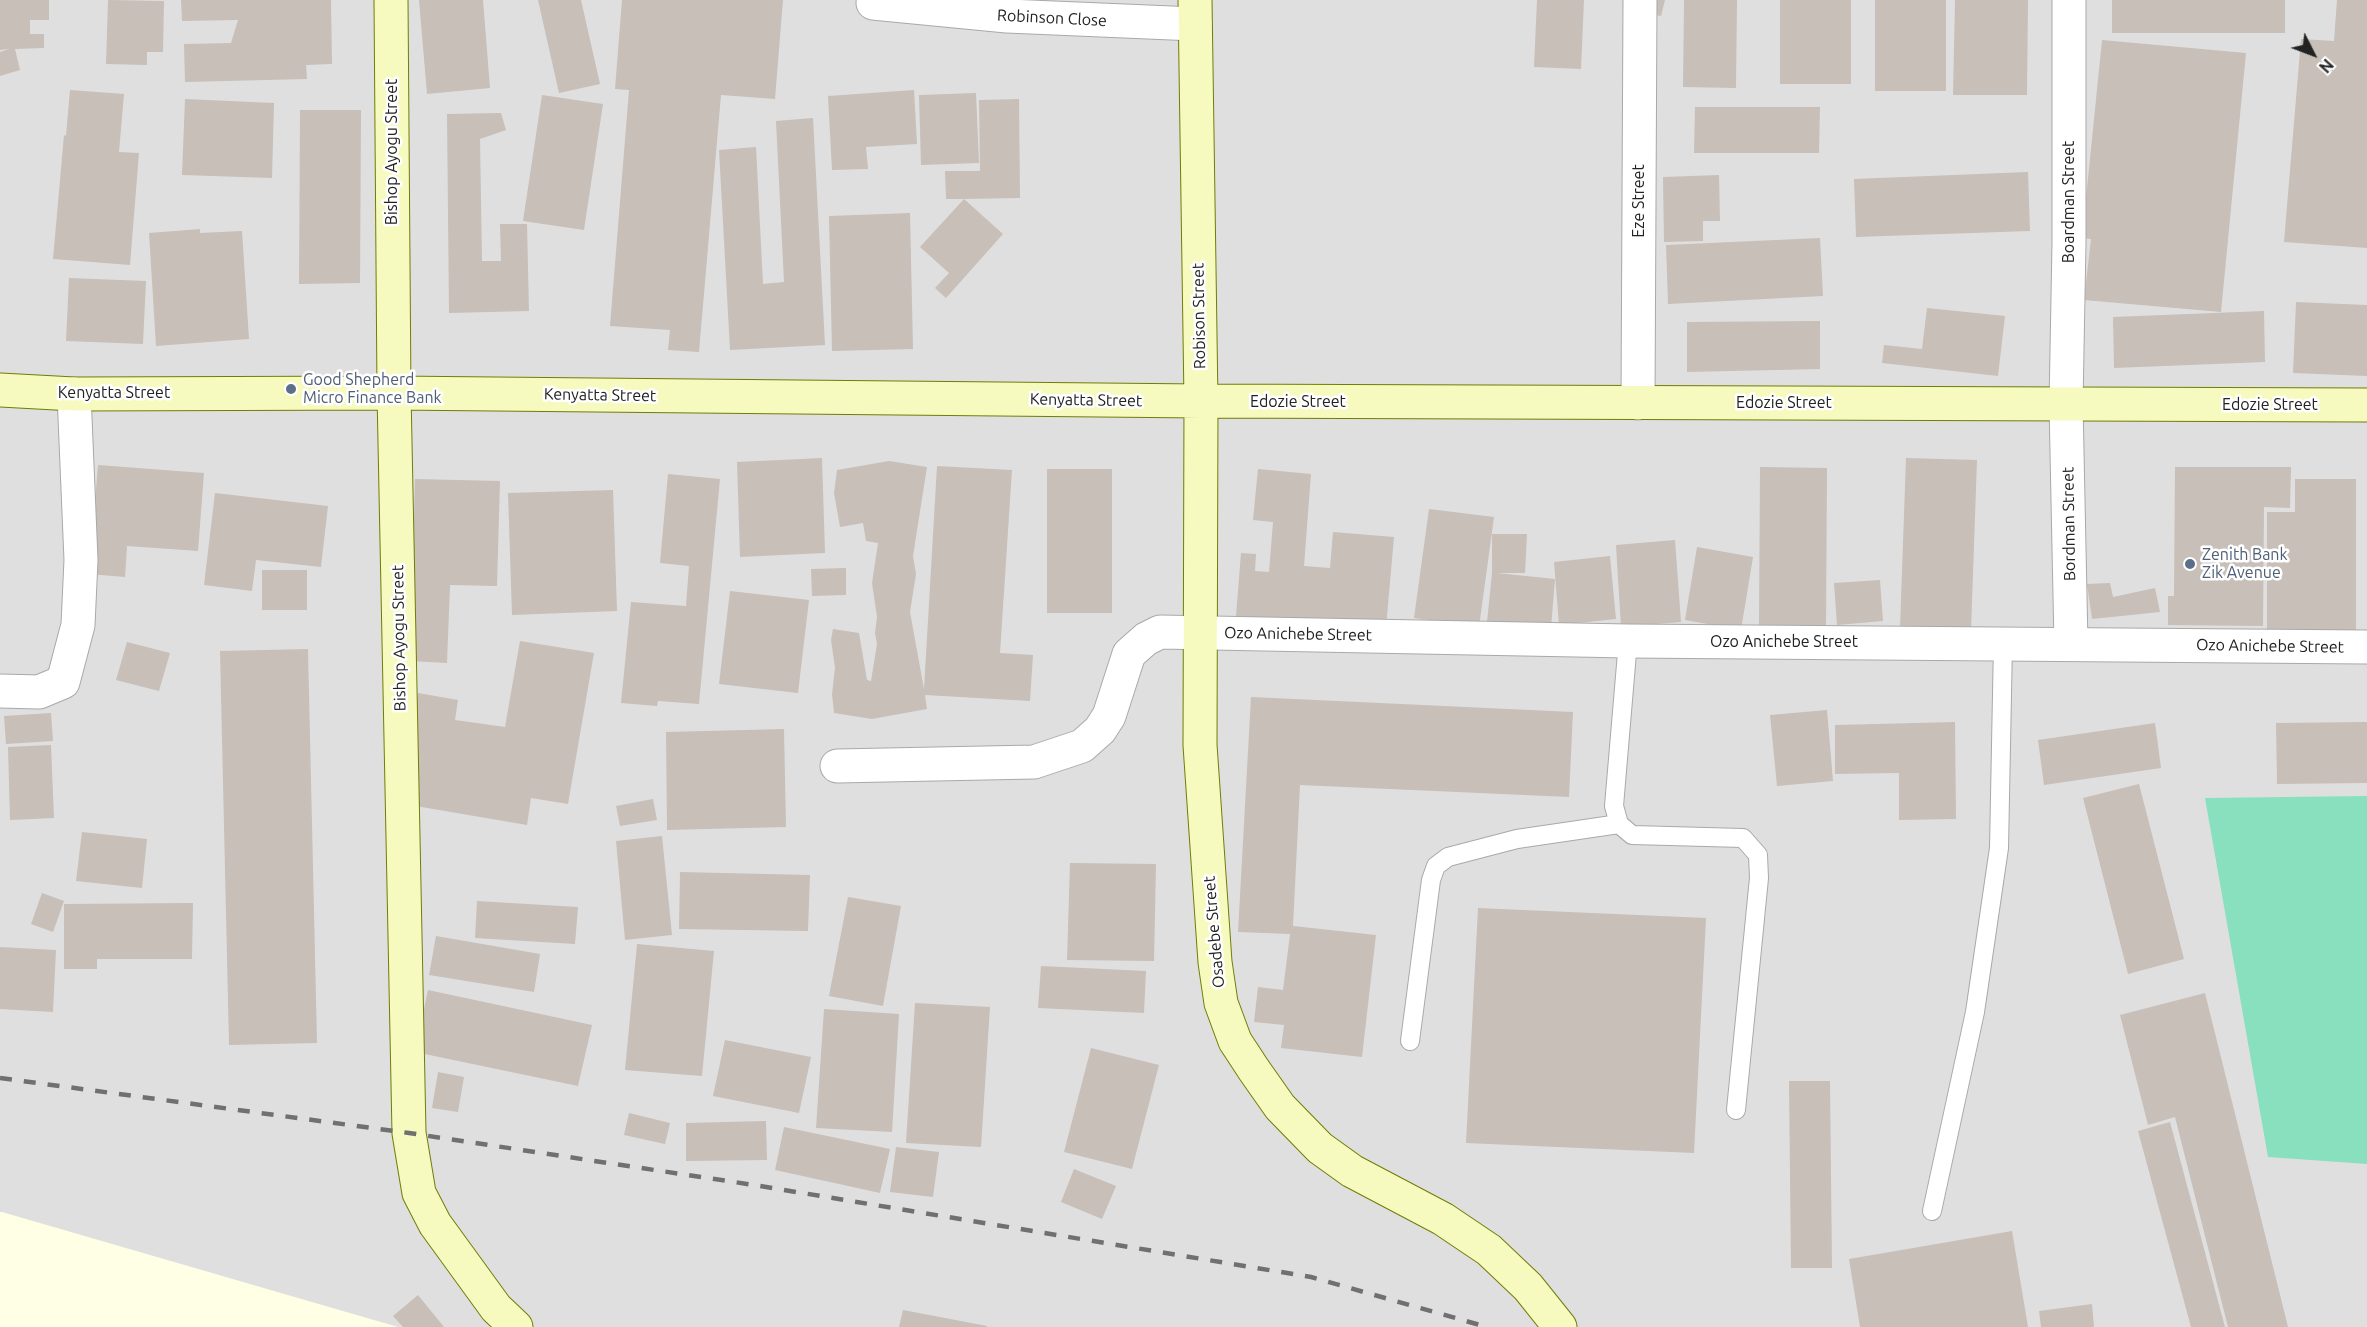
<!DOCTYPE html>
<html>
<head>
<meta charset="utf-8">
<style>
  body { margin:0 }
  #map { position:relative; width:2367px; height:1327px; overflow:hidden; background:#f2efe9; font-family:Ubuntu,sans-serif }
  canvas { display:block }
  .north { position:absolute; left:2283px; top:24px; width:60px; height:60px; -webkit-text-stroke:4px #fff; paint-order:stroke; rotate:132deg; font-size:16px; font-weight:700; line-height:24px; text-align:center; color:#222 }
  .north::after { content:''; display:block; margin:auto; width:21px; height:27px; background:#222; clip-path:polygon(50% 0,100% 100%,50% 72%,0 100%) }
</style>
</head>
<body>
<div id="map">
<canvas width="2367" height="1327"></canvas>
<div class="north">N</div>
</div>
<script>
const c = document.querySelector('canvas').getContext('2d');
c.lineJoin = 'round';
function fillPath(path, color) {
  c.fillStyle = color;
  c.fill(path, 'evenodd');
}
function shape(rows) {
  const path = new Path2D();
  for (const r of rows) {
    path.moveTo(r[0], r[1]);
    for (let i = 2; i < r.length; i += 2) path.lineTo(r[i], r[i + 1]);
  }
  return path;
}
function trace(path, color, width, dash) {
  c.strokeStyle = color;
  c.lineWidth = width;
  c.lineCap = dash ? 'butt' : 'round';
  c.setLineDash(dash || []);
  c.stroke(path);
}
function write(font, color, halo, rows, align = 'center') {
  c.font = font + ' Ubuntu,sans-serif';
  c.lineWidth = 5;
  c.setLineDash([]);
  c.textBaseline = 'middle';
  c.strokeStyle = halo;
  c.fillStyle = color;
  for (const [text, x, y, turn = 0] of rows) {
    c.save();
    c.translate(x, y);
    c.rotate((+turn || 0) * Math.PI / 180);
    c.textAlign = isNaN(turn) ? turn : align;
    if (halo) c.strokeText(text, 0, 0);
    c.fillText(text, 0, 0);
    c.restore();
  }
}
const residential = shape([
  [0,0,2367,0,2367,1327,0,1327]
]);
const education = shape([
  [0,1212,2,1212,398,1327,0,1327]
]);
const pitch = shape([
  [2367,796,2367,1164,2268,1157,2205,798]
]);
const building = shape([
  [0,0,49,0,49,20,30,20,30,34,44,34,44,48,15,49,20,70,0,76,0,52,9,49,0,50],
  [108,0,164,1,163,52,147,52,147,65,106,64],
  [181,0,331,0,332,64,306,65,307,79,185,82,184,44,231,43,238,20,182,21],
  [419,0,483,0,490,88,427,94],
  [538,0,581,0,600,84,559,93],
  [622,0,783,0,775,99,721,95,699,352,668,350,670,330,610,326,629,90,615,89],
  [1537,0,1584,0,1581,69,1534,67],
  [1646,0,1665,0,1661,16,1644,13],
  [1684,0,1737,0,1736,88,1683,87],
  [1780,0,1851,0,1851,84,1780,84],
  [1875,0,1946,0,1946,91,1875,91],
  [1955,0,2028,0,2027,95,1953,95],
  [2112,0,2285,0,2285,33,2112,33],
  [2337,0,2367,0,2367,248,2284,242,2301,39,2334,41],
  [2102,40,2246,53,2221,312,2084,300,2091,239,2082,238],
  [70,90,124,94,119,152,139,153,130,265,53,259,64,135,66,136],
  [914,90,917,144,866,147,868,169,832,170,828,96],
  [976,93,979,163,921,165,919,95],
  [542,95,603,104,584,230,523,221],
  [185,99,274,103,272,178,182,175],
  [1019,99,1020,198,964,199,1003,234,946,298,935,288,949,273,920,247,964,199,946,199,945,171,980,171,979,100],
  [1695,107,1820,107,1819,153,1694,153],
  [300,110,361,110,360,283,299,284],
  [501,113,506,130,480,139,482,261,501,261,500,224,527,224,529,311,449,313,447,114],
  [813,118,825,345,730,350,719,150,756,147,763,284,784,282,776,121],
  [2028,172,2030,231,1856,237,1854,179],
  [1719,175,1720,221,1703,221,1703,241,1664,242,1663,177],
  [910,213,913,349,832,351,829,216],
  [200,229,200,233,242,231,249,339,156,346,149,233],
  [1820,238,1823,296,1668,304,1666,245],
  [69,278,146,281,143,344,66,341],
  [2296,302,2367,305,2367,376,2293,373],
  [1927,308,2005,316,1998,376,1882,363,1884,345,1922,349],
  [2264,311,2265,362,2114,368,2113,317],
  [1820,321,1820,369,1687,372,1687,322],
  [822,458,825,553,740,557,737,462],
  [1906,458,1977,460,1971,630,1900,628],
  [889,461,927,467,913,556,916,574,910,612,924,689,937,466,1012,470,1000,653,1033,655,1030,701,925,695,927,709,872,719,834,713,832,694,835,668,831,640,833,629,859,633,867,680,871,681,877,644,875,633,877,617,872,583,878,543,866,541,863,523,840,527,834,493,837,470],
  [98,465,204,473,198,551,127,546,125,577,89,574],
  [1760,467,1827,468,1826,626,1759,626],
  [2175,467,2291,467,2290,508,2264,507,2263,626,2168,625,2168,596,2174,596],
  [1047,469,1112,469,1112,613,1047,613],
  [1258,469,1311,474,1304,566,1330,568,1333,532,1394,537,1386,627,1236,616,1241,553,1256,554,1255,571,1269,572,1273,522,1253,520],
  [668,474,720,479,699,704,658,701,657,706,621,703,631,602,686,606,689,566,660,563],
  [415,479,500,481,497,586,450,585,447,663,410,661],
  [2295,479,2356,479,2356,630,2267,631,2267,512,2295,512],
  [613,490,617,611,512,615,508,493],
  [215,493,328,506,321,567,256,560,252,591,204,585],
  [1429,509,1494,517,1479,627,1414,618],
  [1492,534,1527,534,1525,573,1497,573,1555,579,1551,628,1487,622,1492,573],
  [1675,540,1681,622,1621,627,1616,545],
  [1697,547,1753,557,1741,630,1685,620],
  [1610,556,1616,619,1559,625,1554,562],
  [846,568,846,595,812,596,811,569],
  [262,570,307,570,307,610,262,610],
  [1880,580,1883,621,1837,625,1834,583],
  [2110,583,2113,597,2155,588,2160,612,2092,619,2087,584],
  [730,591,809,600,798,693,719,684],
  [520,641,594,653,568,804,531,798,527,825,404,804,418,693,458,700,455,720,505,727],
  [127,642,170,653,159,691,116,680],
  [308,649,317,1043,229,1045,220,651],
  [1251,697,1573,712,1569,797,1300,785,1293,926,1376,935,1362,1057,1281,1048,1284,1025,1254,1022,1258,987,1283,990,1290,934,1238,932],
  [1827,710,1833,781,1777,786,1770,715],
  [51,713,53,741,6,744,4,716],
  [1955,722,1956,819,1899,820,1899,773,1835,774,1835,725],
  [2367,722,2367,783,2277,784,2276,723],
  [2155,723,2161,768,2044,785,2038,740],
  [784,729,786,827,667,830,666,732],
  [51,745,54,818,10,820,8,747],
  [2139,784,2184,959,2128,974,2083,798],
  [653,799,657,820,620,826,616,806],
  [82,832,147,839,142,888,76,881],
  [662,836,672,935,625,940,616,841],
  [1070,863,1156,864,1154,961,1067,960],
  [680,872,810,875,808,931,679,929],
  [42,893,64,901,53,932,31,924],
  [848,897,901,906,883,1006,829,996],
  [477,901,578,907,575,944,475,938],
  [193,903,192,959,97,959,97,969,64,969,64,904],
  [1478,908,1706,918,1694,1153,1466,1143],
  [436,936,540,954,534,992,429,975],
  [637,944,714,951,702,1076,625,1070],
  [0,947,56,950,53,1012,0,1009],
  [1041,966,1146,971,1144,1013,1038,1008],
  [428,990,592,1025,578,1086,415,1052],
  [2205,993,2288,1327,2228,1327,2175,1117,2148,1125,2120,1015],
  [915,1003,990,1007,981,1147,906,1143],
  [824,1009,899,1014,892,1132,816,1128],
  [725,1040,811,1057,799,1113,713,1096],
  [1091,1048,1159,1065,1132,1169,1064,1152],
  [438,1072,464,1077,458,1112,432,1108],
  [1789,1081,1830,1081,1832,1268,1791,1268],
  [629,1113,670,1123,665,1144,624,1135],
  [766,1121,767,1160,686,1161,686,1123],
  [2170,1122,2225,1327,2191,1327,2138,1131],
  [784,1127,890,1149,880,1193,775,1170],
  [896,1147,939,1152,933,1197,890,1192],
  [1074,1169,1116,1186,1102,1219,1061,1202],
  [2012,1231,2028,1327,1860,1327,1849,1259],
  [418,1295,444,1327,403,1327,393,1316],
  [2092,1304,2094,1327,2041,1327,2039,1311],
  [903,1310,987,1326,987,1327,899,1327]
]);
const lane = shape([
  [1628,641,1614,806,1619,824,1632,835,1743,838,1758,855,1759,878,1736,1110],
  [1410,1041,1431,880,1436,866,1448,857,1517,839,1619,824],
  [1932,1211,1975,1012,1999,848,2003,643]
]);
const street = shape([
  [2069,0,2069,243,2066,404,2071,644],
  [873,3,1007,16,1195,24],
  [1638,403,1640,0],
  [0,691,39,692,63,682,78,625,81,560,74,394],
  [837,766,1034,762,1082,746,1100,730,1109,716,1129,654,1146,639,1160,632,1628,641,2367,647]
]);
const secondary = shape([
  [391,0,394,393,409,1133,419,1193,435,1224,496,1308,516,1327],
  [1195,0,1201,401,1200,745,1215,962,1221,1003,1235,1041,1254,1070,1280,1107,1320,1148,1352,1171,1443,1219,1489,1250,1528,1287,1560,1327],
  [0,390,74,394,394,393,1201,401,2367,405]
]);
const rail = shape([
  [0,1078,409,1133,754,1185,1311,1277,1487,1327]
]);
const markers = [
  [291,389,6,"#5c6f8a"],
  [2190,564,6,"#5c6f8a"]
];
const streetNames = [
  ["Robinson Close",1052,18,3],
  ["Bishop Ayogu Street",392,152,-90],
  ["Eze Street",1639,201,-90],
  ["Boardman Street",2069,202,-90],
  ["Robison Street",1199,316,-91],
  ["Kenyatta Street",114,393],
  ["Kenyatta Street",600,395,1],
  ["Kenyatta Street",1086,400,1],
  ["Edozie Street",1298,402],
  ["Edozie Street",1784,403],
  ["Edozie Street",2270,405],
  ["Bordman Street",2069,524,-91],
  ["Ozo Anichebe Street",1298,634,1],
  ["Bishop Ayogu Street",399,638,-91],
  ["Ozo Anichebe Street",1784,642],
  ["Ozo Anichebe Street",2270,646,1],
  ["Osadebe Street",1214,932,-95]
];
const serviceNames = [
  ["Good Shepherd",303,380],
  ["Micro Finance Bank",303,398],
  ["Zenith Bank",2202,555],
  ["Zik Avenue",2202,573]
];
fillPath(residential, '#e0dfdf');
fillPath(education, '#ffffe5');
fillPath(pitch, '#88e0be');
fillPath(building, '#c7bfb8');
trace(lane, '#a9a9a9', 20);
trace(street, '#a9a9a9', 35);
trace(secondary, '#707d05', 35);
trace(lane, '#fff', 18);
trace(street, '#fff', 33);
trace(secondary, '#f7fabf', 33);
trace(rail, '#707070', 4.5, [12, 12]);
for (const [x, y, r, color] of markers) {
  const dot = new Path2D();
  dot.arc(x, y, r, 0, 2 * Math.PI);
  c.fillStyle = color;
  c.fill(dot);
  trace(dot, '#fff', 2);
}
write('16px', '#222', '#fff', streetNames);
write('16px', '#4e5e75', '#fff', serviceNames, 'left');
</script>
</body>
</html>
